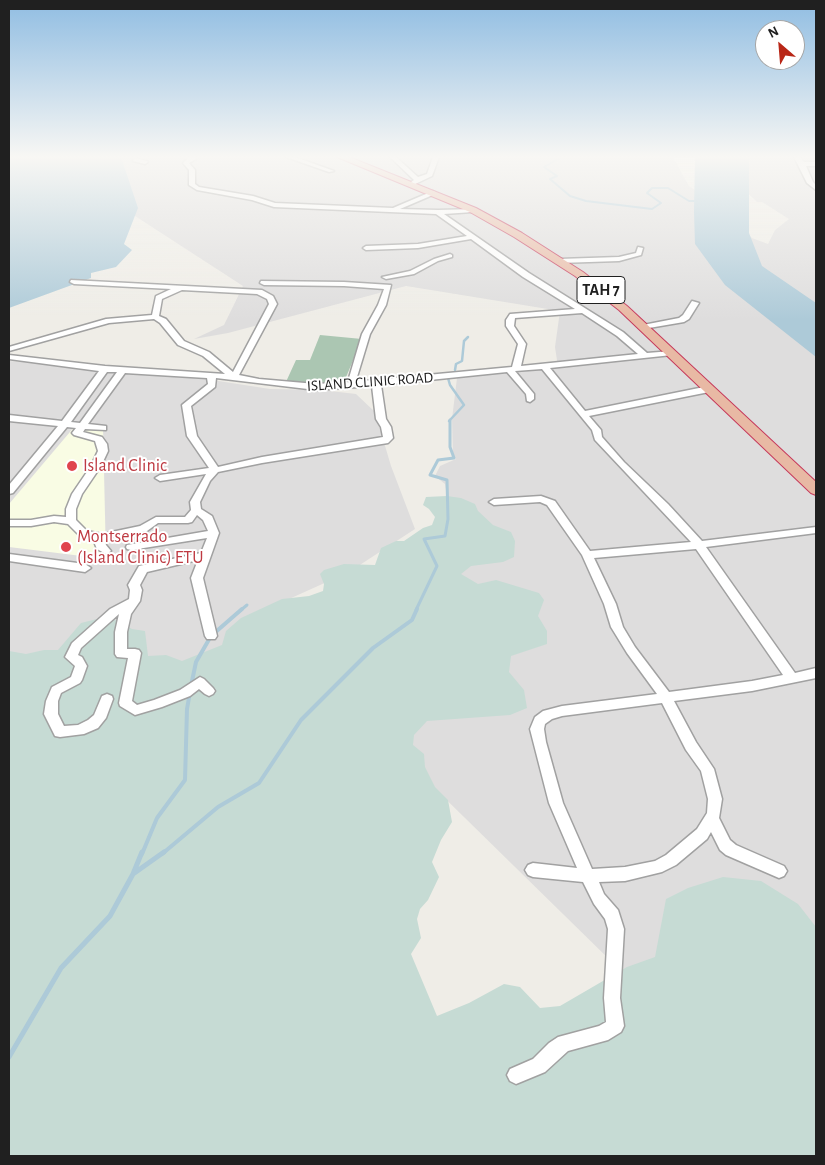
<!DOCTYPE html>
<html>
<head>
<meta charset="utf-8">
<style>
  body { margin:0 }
  #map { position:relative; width:825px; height:1165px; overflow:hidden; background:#efede7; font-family:"Alegreya Sans",sans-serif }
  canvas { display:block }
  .frame { position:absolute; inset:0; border:10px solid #202020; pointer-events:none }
  .north { position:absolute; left:755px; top:20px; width:50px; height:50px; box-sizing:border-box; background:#fff; border:1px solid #a6a6a6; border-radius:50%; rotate:333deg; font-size:14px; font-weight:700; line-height:20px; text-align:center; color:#202020 }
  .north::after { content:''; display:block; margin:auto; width:18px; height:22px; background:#b92717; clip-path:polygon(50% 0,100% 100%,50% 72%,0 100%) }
</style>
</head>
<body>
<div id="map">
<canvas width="825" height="1165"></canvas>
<div class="frame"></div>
<div class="north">N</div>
</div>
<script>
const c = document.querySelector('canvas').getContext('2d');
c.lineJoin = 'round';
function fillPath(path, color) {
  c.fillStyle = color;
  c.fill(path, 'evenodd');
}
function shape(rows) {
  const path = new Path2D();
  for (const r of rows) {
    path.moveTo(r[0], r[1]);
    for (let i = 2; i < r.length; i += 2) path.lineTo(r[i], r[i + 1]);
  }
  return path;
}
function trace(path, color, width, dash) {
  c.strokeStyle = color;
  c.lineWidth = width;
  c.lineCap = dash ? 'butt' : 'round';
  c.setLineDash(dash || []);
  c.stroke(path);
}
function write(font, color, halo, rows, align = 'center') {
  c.font = font + ' "Alegreya Sans",sans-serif';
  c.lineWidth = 4;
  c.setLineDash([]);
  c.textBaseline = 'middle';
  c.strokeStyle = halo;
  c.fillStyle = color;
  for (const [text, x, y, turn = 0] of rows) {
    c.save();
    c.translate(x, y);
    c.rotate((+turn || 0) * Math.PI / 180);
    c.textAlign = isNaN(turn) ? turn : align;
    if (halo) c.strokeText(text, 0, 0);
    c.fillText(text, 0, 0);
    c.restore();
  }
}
const residential = shape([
  [101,157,673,157,689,186,720,206,752,238,768,244,775,230,789,219,762,202,757,202,710,157,816,157,816,1033,662,1011,366,721,448,503,445,484,435,476,440,466,456,459,453,455,452,419,457,378,558,367,555,347,560,311,406,286,228,333,194,339,224,325,243,286,81,181],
  [9,361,154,371,270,389,321,390,356,394,375,412,391,466,415,529,349,572,269,608,276,667,9,731]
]);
const education = shape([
  [75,426,103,428,106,559,9,547,9,504]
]);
const wetland = shape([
  [447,496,461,498,475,504,478,511,493,525,511,532,515,541,514,557,503,562,471,566,461,574,478,584,496,580,539,593,544,600,538,616,547,631,547,644,511,656,509,672,524,690,527,708,510,715,427,721,414,735,413,745,424,754,425,767,435,787,448,800,452,822,441,840,432,862,439,877,428,900,420,909,417,919,421,938,411,954,437,1016,469,1003,504,984,520,987,540,1008,560,1006,627,967,655,957,666,899,688,888,723,877,761,881,798,904,816,927,816,1156,9,1156,9,651,26,654,44,650,58,650,81,623,97,619,115,620,132,629,145,631,148,656,166,655,182,661,222,645,226,631,241,618,282,599,309,596,323,591,324,584,320,574,324,570,344,564,375,565,381,548,396,541,404,541,423,528,432,525,435,517,429,509,423,505,426,497]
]);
const cemetery = shape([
  [320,335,362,339,344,382,300,385,285,384,296,360,310,360]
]);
const water = shape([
  [9,157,121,157,138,208,124,244,132,250,116,267,91,273,91,278,9,308],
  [695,157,749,157,749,233,762,266,816,303,816,357,725,285,695,244,694,212]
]);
const streamFar4 = shape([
  [561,157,544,167,557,176,550,179,570,196,586,201,652,209,661,203,647,193,652,188,668,188,689,201,698,201]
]);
const streamFar3 = shape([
  [455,370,456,364,462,361,464,341,468,337],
  [448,378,450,385,464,405,449,421]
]);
const streamFar2 = shape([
  [241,610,247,605],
  [416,610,437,566,424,539,445,536,448,519,447,480,430,475,438,460,454,458,450,447,450,420]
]);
const streamFar1 = shape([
  [191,686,196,662,211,636,242,609],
  [142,854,157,818,185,780,187,709,190,692],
  [162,854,218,807,259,783,301,720,373,648,412,620,417,609]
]);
const stream = shape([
  [133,874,142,852],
  [9,1057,61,968,110,916,133,874,164,852]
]);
const minor = shape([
  [189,157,195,157,196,159,189,163,195,170,195,184,199,187,253,196,275,203,393,208,433,191,435,192,435,194,400,209,438,210,475,209,476,210,473,212,444,214,529,273,623,332,647,353,672,351,676,353,672,355,550,368,585,411,709,386,713,389,709,392,589,416,601,430,602,437,624,462,668,504,702,541,816,527,816,533,706,547,795,673,816,668,816,678,752,691,674,701,696,742,714,769,722,799,719,818,730,840,736,845,784,866,787,871,784,876,779,878,726,855,720,850,711,832,707,839,676,865,662,872,625,881,599,882,604,894,618,910,624,929,620,998,624,1026,621,1032,608,1040,568,1051,545,1072,516,1084,510,1081,507,1075,510,1069,533,1059,549,1043,558,1037,599,1026,606,1022,604,998,608,929,605,919,594,904,583,882,533,877,528,875,525,870,528,865,533,863,577,868,549,803,530,729,535,717,543,711,562,706,657,694,627,653,611,627,604,604,582,555,547,505,540,502,494,505,489,502,494,499,541,496,555,501,590,551,691,542,595,440,592,430,542,369,515,371,534,394,534,399,530,402,527,401,526,394,507,372,381,385,386,419,391,427,393,438,388,443,262,463,218,472,210,481,200,502,201,509,212,516,219,533,203,578,217,636,215,639,207,639,205,636,191,578,198,560,147,572,140,585,142,590,140,601,131,614,127,632,127,649,135,649,139,650,141,653,132,701,137,705,154,700,180,690,200,677,204,679,213,688,215,691,213,694,209,696,205,694,199,689,190,696,162,707,135,715,120,706,119,703,128,658,117,657,115,654,115,632,119,614,81,648,78,655,82,657,87,666,82,680,80,683,61,693,58,701,58,714,64,726,78,725,88,720,94,715,102,696,107,694,112,696,113,699,106,718,98,728,84,734,60,737,55,736,44,714,46,701,52,687,71,677,75,666,65,657,72,643,110,609,129,599,130,590,128,585,139,566,201,553,207,538,131,550,127,549,126,547,127,545,208,531,203,520,197,515,192,522,188,523,158,523,147,531,104,539,106,545,111,551,106,554,97,549,93,539,80,536,68,524,54,522,31,526,9,526,9,520,31,520,54,516,66,517,66,509,72,494,91,466,98,451,95,441,74,435,72,433,76,428,67,427,13,493,9,494,9,485,58,426,9,421,9,415,62,421,99,371,9,359,9,355,105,366,225,374,203,356,178,345,160,323,154,319,109,323,9,351,9,347,106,319,152,315,156,296,171,289,74,284,70,282,71,280,262,290,273,296,277,304,239,375,259,379,316,384,353,382,349,378,362,334,378,305,384,289,344,286,264,285,260,283,261,281,344,282,391,285,386,305,370,334,357,377,363,381,512,367,518,344,506,326,506,320,510,314,575,309,523,277,471,239,418,248,366,250,363,248,366,246,418,244,467,236,436,214,274,207,252,200,197,190,189,185,189,170,183,163,189,157],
  [182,290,257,294,267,299,269,304,233,372,209,352,184,341,166,319,159,316,162,299,182,290],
  [582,313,617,336,638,354,521,366,526,344,514,326,515,318,582,313],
  [107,372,117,372,80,423,71,422,107,372],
  [125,373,207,378,208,384,182,405,187,436,209,468,160,475,155,478,160,481,206,474,190,502,191,510,185,517,156,517,140,526,102,534,87,531,76,520,76,509,82,494,101,466,108,451,107,444,102,437,83,432,85,429,106,430,106,426,88,424,125,373],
  [216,378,316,390,372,386,376,419,381,427,383,437,262,457,218,467,197,436,191,406,215,387,216,378],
  [696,549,783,675,752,681,669,692,635,647,623,627,616,604,594,558,696,549],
  [662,703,686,750,701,771,708,799,707,813,697,829,666,855,655,861,625,867,592,869,563,803,546,742,544,729,545,724,552,719,562,716,662,703],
  [286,157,295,157,334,171,329,172,286,157],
  [390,157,396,157,418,177,427,174,433,157,439,157,432,176,411,186,408,184,414,180,390,157],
  [794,157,800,157,804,162,816,162,816,166,806,166,813,182,816,185,816,190,807,183,794,157],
  [135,158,147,161,148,162,145,164,133,161,135,158],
  [638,247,643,248,641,255,619,261,559,263,556,261,559,259,619,257,636,253,638,247],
  [450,254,452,255,452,257,438,261,414,274,386,279,382,277,410,271,434,259,450,254],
  [692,301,699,303,689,319,684,322,643,329,639,327,643,325,679,318,683,315,692,301],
  [9,554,85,564,91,568,85,572,9,561,9,554]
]);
const trunk = shape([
  [337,157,349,157,476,208,522,233,583,272,627,306,816,482,816,495,811,493,619,310,575,276,514,237,470,212,337,157]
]);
const markers = [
  [72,466,6,"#e0444e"],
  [66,547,6,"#e0444e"]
];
const farStreetnames = [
  ["ISLAND CLINIC ROAD",370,382,-4]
];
const shields = [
  [601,290,48]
];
const shieldNames = [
  ["TAH 7",601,290]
];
const healthNames = [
  ["Island Clinic",83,466],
  ["Montserrado",77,537],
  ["(Island Clinic) ETU",77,558]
];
fillPath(residential, '#dedddd');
fillPath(education, '#f9fce4');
fillPath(wetland, '#c6dbd4');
fillPath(cemetery, '#abc6b2');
fillPath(water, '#adcad8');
trace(streamFar4, '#adcad8', 2);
trace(streamFar3, '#adcad8', 2.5);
trace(streamFar2, '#adcad8', 3);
trace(streamFar1, '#adcad8', 4);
trace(stream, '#adcad8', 5);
trace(minor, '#a1a1a1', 3);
trace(trunk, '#c73a5c', 2);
fillPath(minor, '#fff');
fillPath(trunk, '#e8b9a4');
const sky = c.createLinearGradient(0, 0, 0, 320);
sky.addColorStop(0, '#90bde2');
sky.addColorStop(0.49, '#f8f7f4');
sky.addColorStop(1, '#f8f7f400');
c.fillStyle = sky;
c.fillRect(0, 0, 825, 320);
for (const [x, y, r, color] of markers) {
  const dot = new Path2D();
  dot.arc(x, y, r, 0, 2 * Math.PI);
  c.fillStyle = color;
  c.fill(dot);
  trace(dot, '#fff', 2);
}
write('15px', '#202020', '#fff', farStreetnames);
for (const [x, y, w] of shields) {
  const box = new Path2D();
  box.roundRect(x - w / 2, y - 13.5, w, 27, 4);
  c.fillStyle = '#fff';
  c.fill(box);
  trace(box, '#202020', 1);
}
write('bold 16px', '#202020', null, shieldNames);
write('18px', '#be3a42', '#fff', healthNames, 'left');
</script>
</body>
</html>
